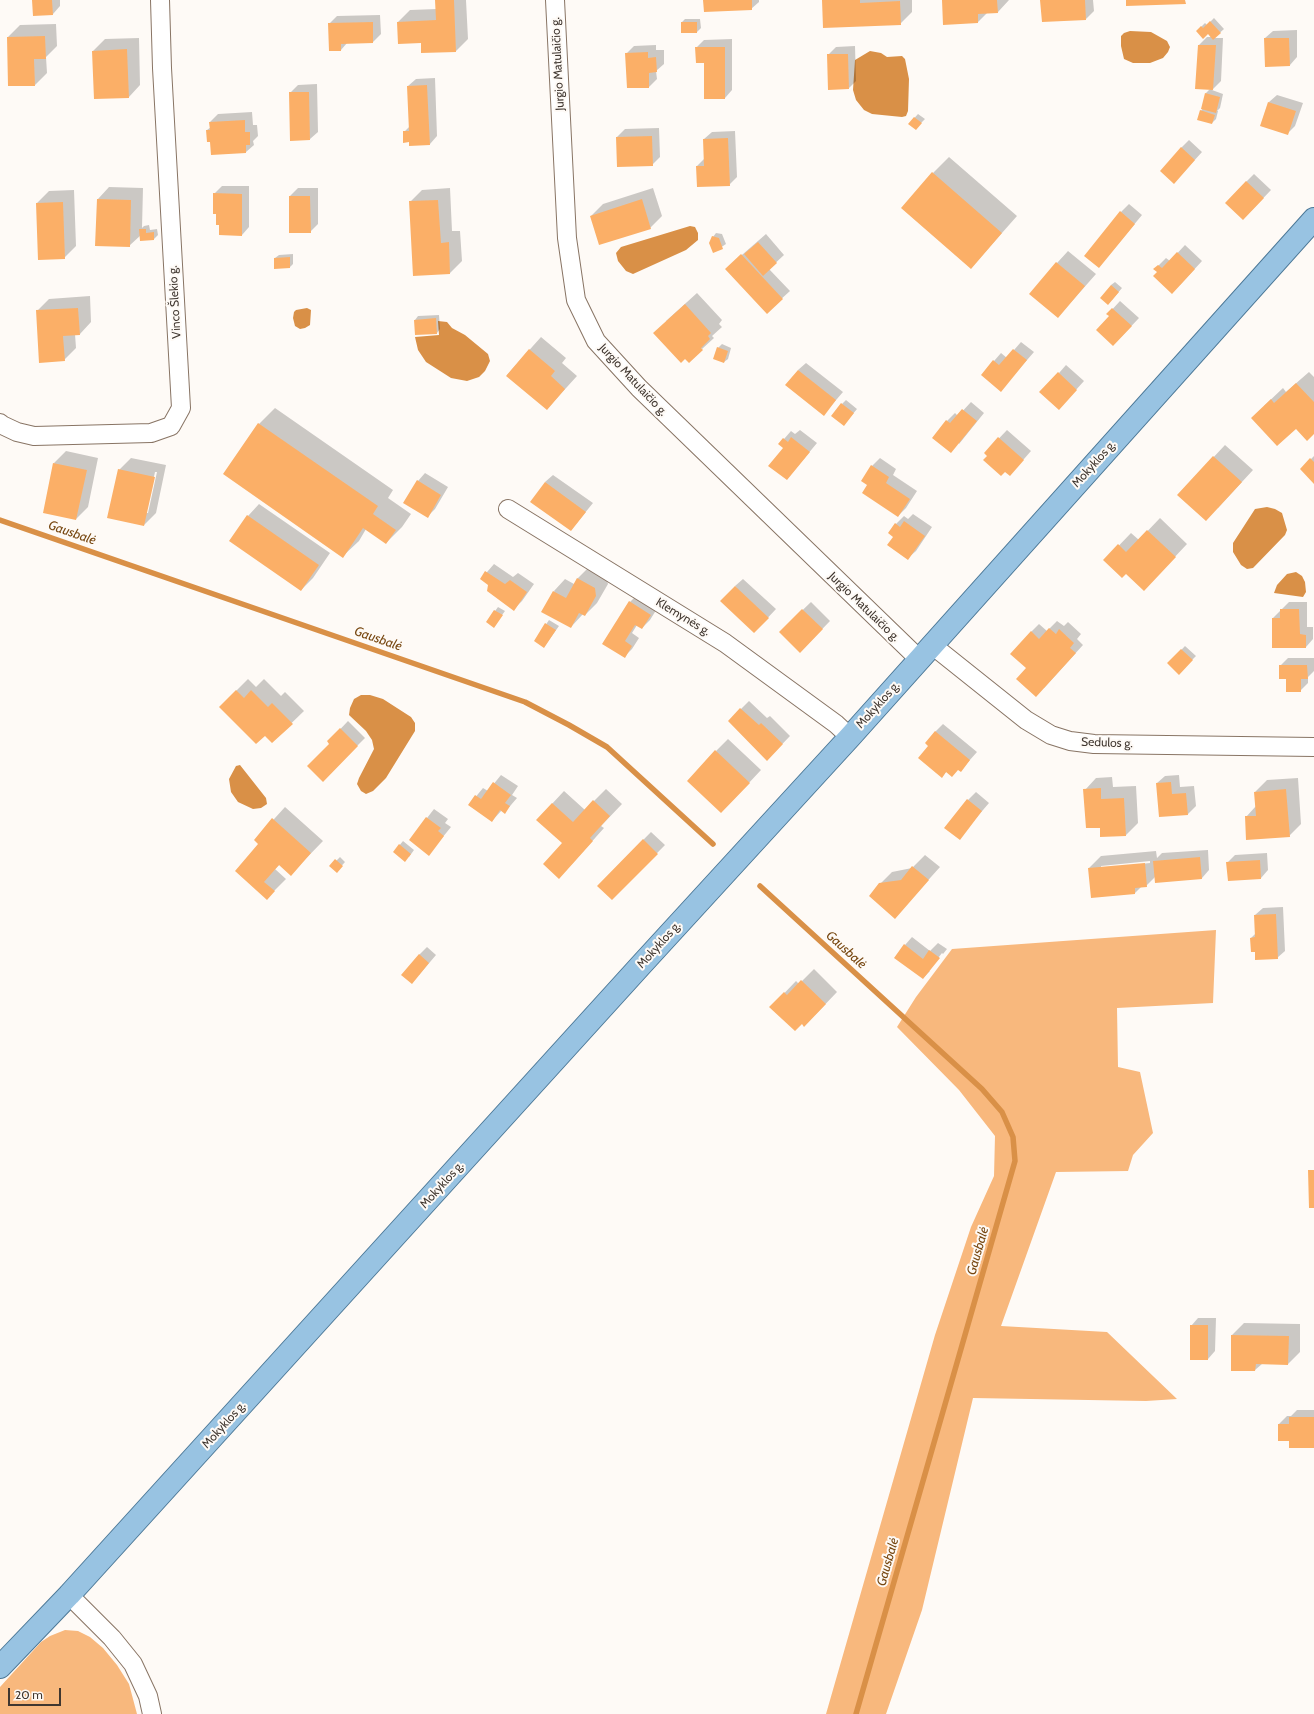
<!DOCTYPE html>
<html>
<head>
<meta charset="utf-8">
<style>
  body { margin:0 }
  #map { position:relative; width:1314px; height:1714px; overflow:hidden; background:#fefaf6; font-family:Cabin,sans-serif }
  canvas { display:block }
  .scale { position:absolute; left:8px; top:1688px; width:53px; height:18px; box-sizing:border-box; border:2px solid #403730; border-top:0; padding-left:5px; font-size:12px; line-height:14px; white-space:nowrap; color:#403730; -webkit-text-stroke:3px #fefaf6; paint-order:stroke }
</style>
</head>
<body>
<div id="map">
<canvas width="1314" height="1714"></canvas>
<div class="scale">20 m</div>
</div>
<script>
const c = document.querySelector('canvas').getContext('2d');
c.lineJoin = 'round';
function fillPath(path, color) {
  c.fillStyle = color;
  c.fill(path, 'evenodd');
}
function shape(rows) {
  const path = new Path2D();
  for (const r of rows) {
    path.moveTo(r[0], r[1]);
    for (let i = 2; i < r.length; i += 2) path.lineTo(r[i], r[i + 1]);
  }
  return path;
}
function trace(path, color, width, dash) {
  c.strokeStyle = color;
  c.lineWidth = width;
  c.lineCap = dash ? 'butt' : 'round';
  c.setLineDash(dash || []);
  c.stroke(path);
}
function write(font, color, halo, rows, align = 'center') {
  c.font = font + ' Cabin,sans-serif';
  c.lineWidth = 4;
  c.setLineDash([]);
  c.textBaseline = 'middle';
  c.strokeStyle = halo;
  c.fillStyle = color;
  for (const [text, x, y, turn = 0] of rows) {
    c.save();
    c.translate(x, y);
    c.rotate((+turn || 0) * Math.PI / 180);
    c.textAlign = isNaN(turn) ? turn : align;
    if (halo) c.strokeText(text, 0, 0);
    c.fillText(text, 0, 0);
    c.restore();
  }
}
const green = shape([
  [1216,930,1213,1003,1117,1008,1118,1067,1140,1072,1153,1133,1133,1155,1128,1171,1056,1172,1001,1326,1107,1332,1177,1399,1146,1401,973,1398,922,1610,886,1714,826,1714,935,1335,971,1227,994,1176,995,1136,959,1090,897,1027,916,997,952,949],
  [65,1630,78,1631,90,1637,103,1648,117,1665,129,1684,137,1714,0,1714,0,1687,41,1642,50,1636]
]);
const water = shape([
  [1130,31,1151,32,1167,41,1170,47,1168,52,1163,58,1150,63,1133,63,1124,59,1121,46,1121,36,1124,33],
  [870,51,881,53,887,57,902,56,905,59,909,79,908,111,906,116,902,117,872,114,864,110,856,100,853,90,855,60],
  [690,226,695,227,698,233,698,240,686,250,633,274,626,271,618,261,616,253,621,247],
  [307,308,311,310,310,325,305,328,300,329,295,326,293,318,294,312,296,310],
  [438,321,447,322,452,328,465,335,488,354,490,361,485,371,479,377,467,381,451,378,426,362,418,350,415,337,439,335],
  [1267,507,1275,509,1282,513,1287,530,1285,535,1253,568,1247,569,1241,565,1233,552,1233,543,1255,509],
  [1296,572,1302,576,1305,582,1306,592,1303,597,1274,593,1277,585,1287,574],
  [361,695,370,695,383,699,411,717,415,723,415,731,386,778,373,791,366,794,361,791,357,784,359,778,374,749,372,740,366,731,349,715,350,708,354,699],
  [240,765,266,798,267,804,261,808,253,809,238,802,231,792,229,779,236,766]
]);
const shadow = shape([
  [33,0,60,0,60,6,53,14],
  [436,0,466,0,468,39,456,51,422,42,398,22,410,10,437,9],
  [704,0,759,0,759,2,751,9],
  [823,0,912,0,912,12,900,24],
  [943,0,1009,0,998,12,988,12,978,22],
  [1042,0,1093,0,1094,11,1086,19],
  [380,15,381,34,373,42,347,43,341,50,329,24,337,16],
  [1214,18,1224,29,1214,38,1223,38,1221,81,1212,90,1223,94,1220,108,1217,111,1218,111,1216,119,1212,123,1201,111,1203,108,1206,93,1210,89,1196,88,1199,45,1207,37,1212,37,1208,33,1197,31,1205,23,1207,25],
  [685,19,700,19,701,28,697,32,682,32,682,22],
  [56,24,57,46,46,57,47,73,35,85,8,37,20,25],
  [1297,30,1297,57,1290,65,1265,38,1273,31],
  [139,38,140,85,129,97,93,51,105,39],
  [732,39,732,90,725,98,696,48,704,40],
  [656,45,656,50,664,50,664,64,656,71,657,79,649,87,626,54,634,46],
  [855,46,856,81,849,88,828,55,836,47],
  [435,78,437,136,430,144,404,132,410,126,408,86,416,79],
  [317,84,318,132,310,139,290,93,298,85],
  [1277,95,1303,103,1295,126,1287,134,1262,126,1269,102],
  [252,112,253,125,257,125,258,136,253,141,254,145,246,152,211,141,207,130,211,127,210,122,218,114],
  [918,114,925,119,919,125,909,124],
  [659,128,660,157,652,165,617,137,625,129],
  [735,131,737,177,729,185,697,166,705,158,704,139,712,132],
  [1189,140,1202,152,1174,183,1181,148],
  [949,157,1017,216,971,268,933,173],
  [1254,174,1271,190,1251,211,1246,182],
  [222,186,249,186,249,227,242,235,220,224,217,213,214,194],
  [109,187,143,188,142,228,144,226,149,225,150,230,157,229,158,235,154,239,141,235,129,246,98,199],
  [298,188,318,188,318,224,310,232,290,196],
  [450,188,452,231,460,231,462,261,450,273,414,275,410,202,422,190],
  [653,188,662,216,650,228,591,216,603,204],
  [74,190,76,246,64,258,37,203,49,191],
  [1129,204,1142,215,1099,267,1121,212],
  [716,233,722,234,726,244,714,252,713,237],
  [766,234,784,255,769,269,790,291,767,312,735,261],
  [1185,245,1202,261,1180,285,1155,269,1166,258,1170,261],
  [1068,251,1096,274,1058,317,1057,263],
  [293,254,293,264,290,267,275,258,279,255],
  [1115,282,1122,288,1112,300,1111,285],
  [697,293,722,320,719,324,722,327,712,336,714,338,702,349,666,321],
  [90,296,91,322,80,334,75,334,76,348,64,360,37,311,49,299],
  [1120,301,1139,318,1121,337,1110,316,1108,314],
  [439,315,440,329,437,333,415,320,418,316],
  [541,337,566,358,562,363,577,376,547,409,507,375],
  [1021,342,1034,352,1001,390,994,361,1001,353,1007,358],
  [722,344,731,348,728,359,724,362,718,348],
  [806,363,843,392,824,414,798,370],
  [1066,365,1084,381,1066,401,1059,373],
  [1309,372,1314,377,1314,433,1296,427,1264,406,1283,388,1286,392],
  [846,400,857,409,847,421,842,404],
  [971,402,984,413,959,444,947,421,955,413,958,416],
  [275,408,393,490,388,498,411,514,402,527,386,543,366,529,359,541,343,556,259,424],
  [800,430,817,443,787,479,784,439,791,431,795,434],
  [1007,430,1031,451,1017,467,985,453],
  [1225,445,1253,470,1218,508,1178,495],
  [66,451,98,458,88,507,76,519,54,463],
  [1314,456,1314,483,1301,469],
  [131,458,166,465,156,513,144,525,119,470],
  [155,472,157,472,148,513,146,513],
  [880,458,896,469,893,475,917,491,906,508,898,516,869,484,872,466],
  [425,473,448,487,435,509,427,517,418,481],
  [553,475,593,503,571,530,545,482],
  [259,504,330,553,313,578,301,590,248,516],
  [913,514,932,527,916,551,908,558,894,537,896,524,904,516,908,519],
  [1160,518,1187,544,1156,577,1126,573,1105,560,1131,533,1139,540],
  [494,564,513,577,518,573,534,584,522,601,514,609,490,585,481,579],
  [589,567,606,576,608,584,597,603,585,615,583,614,571,627,554,591,565,579,574,584,578,578],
  [743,579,776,609,762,624,735,586],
  [638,594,658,607,650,620,642,628,637,625,632,633,639,638,632,649,624,657,604,643,630,602],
  [811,602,830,621,800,652,780,632],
  [1289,602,1307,602,1307,627,1313,627,1313,639,1306,647,1273,618],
  [498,607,505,611,494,626,487,622],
  [549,620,559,626,544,647,535,641],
  [1057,621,1064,626,1068,622,1081,634,1077,639,1083,645,1044,688,1027,668,1031,632,1039,624,1047,631],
  [1185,646,1196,656,1179,673,1169,663],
  [1288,658,1314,658,1314,671,1308,677,1308,683,1300,691,1287,678,1280,666],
  [248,679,256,687,264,679,281,696,285,692,304,711,272,742,265,734,220,707],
  [749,701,767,718,770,716,790,736,767,760,729,721],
  [348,721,365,738,323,780,331,744,329,741],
  [943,724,977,752,961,770,959,769,947,771,942,777,930,746,935,732],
  [728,739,761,770,733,800,716,751],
  [501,775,518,786,512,795,517,798,505,812,502,810,492,821,469,805,483,788,488,791],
  [1179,775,1180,787,1194,786,1196,806,1188,814,1160,816,1157,783,1165,776],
  [1112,777,1113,787,1136,786,1138,823,1126,835,1100,827,1085,790,1096,778],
  [1298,778,1301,824,1289,836,1246,817,1256,806,1255,792,1267,780],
  [606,789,622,804,601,826,604,828,571,865,564,843,537,820,564,791,585,810],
  [976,792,989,803,959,838,968,800],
  [285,807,323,841,291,874,280,864,275,869,286,879,267,898,236,871,260,844,255,840],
  [434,809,448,819,445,823,451,827,429,854,410,840],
  [651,832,665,845,612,899,598,886],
  [403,841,414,850,409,857,394,852],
  [1208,850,1209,870,1202,878,1155,877,1146,886,1142,886,1135,893,1089,868,1101,856,1156,851,1157,858,1162,853],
  [1150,861,1150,863,1101,868,1101,866],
  [1267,853,1268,870,1261,878,1227,863,1235,855],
  [925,855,940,867,895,917,880,884,892,872,912,868],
  [340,857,345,862,337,871,331,866],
  [1283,907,1285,951,1277,958,1256,951,1251,938,1256,933,1255,915,1263,908],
  [912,937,930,951,938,943,947,949,943,954,942,953,928,971,930,971,923,978,905,945],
  [427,947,436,955,419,975,419,955],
  [814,969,837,992,816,1014,802,1023,771,1007,796,981,799,984],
  [1198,1318,1216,1318,1215,1351,1208,1359,1191,1326],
  [1244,1323,1300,1324,1300,1352,1288,1364,1262,1364,1255,1370,1232,1335],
  [1297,1410,1314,1410,1314,1447,1290,1440,1279,1424,1287,1416,1291,1416]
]);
const stream = shape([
  [0,520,525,702,569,725,607,747,713,844],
  [760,886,982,1089,1002,1112,1013,1137,1015,1161,856,1714]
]);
const building = shape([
  [32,0,52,0,53,15,33,16],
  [435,0,454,0,456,52,421,53,421,43,398,44,397,22,436,20],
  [703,0,752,0,752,10,704,12],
  [822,0,860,0,860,3,900,1,901,25,823,28],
  [942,0,997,0,998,13,978,14,978,23,943,25],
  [1040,0,1085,0,1086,20,1042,22],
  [1126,0,1185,0,1186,4,1126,6],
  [1210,21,1221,33,1213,40,1208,34,1203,39,1196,31,1201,26,1203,28],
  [373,22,373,43,341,44,341,51,329,51,328,23],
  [681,22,697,22,697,33,681,33],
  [45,36,46,59,34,59,35,86,8,86,7,37],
  [1264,38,1289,38,1290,66,1265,67],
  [1198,45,1216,45,1213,90,1195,89],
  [695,47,725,47,725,99,704,99,704,63,696,63],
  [127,49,129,98,94,99,92,51],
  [648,52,648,58,656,57,657,72,649,73,649,88,627,88,625,53],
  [827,54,848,54,849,89,828,90],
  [427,85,430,145,409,146,409,142,403,143,403,131,409,131,407,86],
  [289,92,309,92,310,140,290,141],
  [1205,93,1220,97,1216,113,1201,109],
  [1268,102,1296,111,1288,135,1260,126],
  [1200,110,1215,115,1212,124,1197,120],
  [914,117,922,123,916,130,908,124],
  [245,120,245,132,250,132,250,145,246,145,246,153,211,155,210,142,207,142,206,130,210,130,209,122],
  [652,136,653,166,617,167,616,137],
  [728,138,730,186,697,187,696,166,704,166,703,139],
  [1181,147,1195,160,1174,184,1160,171],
  [932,172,1002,233,971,269,901,208],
  [1246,181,1264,198,1243,220,1225,203],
  [213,193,242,194,242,236,219,235,219,225,216,225,216,214,213,214],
  [289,196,310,196,311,233,289,233],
  [97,199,131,200,130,247,95,246],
  [642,199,651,229,599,245,590,216],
  [438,200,441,243,449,242,450,274,413,276,409,201],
  [63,202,65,259,38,260,36,203],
  [1120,211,1135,224,1099,268,1084,256],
  [139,229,146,229,146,233,154,232,154,240,140,241],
  [712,236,719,238,723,249,713,253,709,243],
  [758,242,777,263,763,276,744,254],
  [1177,252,1195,269,1172,294,1153,276,1157,272,1153,269,1158,265,1162,268],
  [741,254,783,299,767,314,725,269],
  [290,257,290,268,274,269,274,258],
  [1056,262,1085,286,1058,318,1029,294],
  [1111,285,1119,292,1108,305,1100,298],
  [685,304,711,333,708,336,710,339,701,348,703,350,689,363,685,359,681,363,653,333],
  [78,308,80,335,63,336,65,361,39,363,36,310],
  [1112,308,1132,326,1113,346,1096,330,1109,316,1106,314],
  [436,318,437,334,415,335,414,320],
  [717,347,728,351,724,363,713,359],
  [529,349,555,371,551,376,565,389,547,410,506,376],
  [1013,349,1027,360,1001,392,981,375,993,360,999,365],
  [798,370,836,400,824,416,785,385],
  [1058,372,1077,390,1059,410,1039,392],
  [1296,383,1314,402,1314,434,1307,441,1296,429,1277,446,1251,418,1271,399,1274,403],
  [841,403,854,413,844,426,831,416],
  [962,409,977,421,951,453,932,438,946,420,950,423],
  [258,423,378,506,373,514,396,530,386,544,363,528,343,558,223,474],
  [791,437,810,452,787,480,768,466,783,448,778,444,783,438,788,442],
  [998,437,1024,460,1010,476,1005,472,1001,476,983,460,987,456,984,453],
  [1213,456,1242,482,1206,521,1177,495],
  [1310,458,1314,462,1314,484,1300,469],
  [53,463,87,470,76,520,43,513],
  [871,465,889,477,886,483,910,499,898,517,862,493,867,485,861,481],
  [118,469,155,477,144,526,107,518],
  [417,480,441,495,428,518,403,503],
  [545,482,586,512,571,531,530,502],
  [247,515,319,565,301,591,229,541],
  [904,521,925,536,908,560,887,545,893,537,888,533,895,523,900,527],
  [1147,530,1176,557,1144,591,1126,574,1122,578,1103,560,1118,544,1126,552],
  [485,571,505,584,510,580,527,592,514,611,487,591,488,585,480,579],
  [577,578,595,588,596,596,585,616,579,613,571,628,541,612,553,591,566,598],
  [735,586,769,618,754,633,720,601],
  [629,601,651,615,642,629,635,625,625,641,632,646,625,658,602,644],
  [802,609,823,629,800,653,779,632],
  [1280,609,1299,609,1300,634,1306,635,1306,648,1272,648,1272,618,1280,618],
  [494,610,503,615,494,628,486,622],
  [545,623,556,630,544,648,534,641],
  [1049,628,1056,634,1059,629,1074,643,1070,648,1076,653,1036,697,1016,679,1026,668,1010,654,1031,631,1039,639],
  [1181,649,1193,660,1179,675,1167,663],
  [1279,665,1307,665,1308,679,1301,679,1301,692,1286,692,1286,679,1279,679],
  [236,690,244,698,251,690,268,707,272,703,293,724,272,743,265,736,256,744,219,707],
  [740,708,759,725,761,723,783,744,767,761,728,721],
  [340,728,358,746,323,782,307,766,329,744,327,741],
  [935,731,970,760,961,772,958,770,952,777,946,772,942,778,918,758,928,746,925,743],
  [715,750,750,783,721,813,687,781],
  [493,782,511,795,505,803,510,806,505,814,500,810,492,822,468,805,475,795,481,799],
  [1171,782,1172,794,1186,793,1188,815,1159,817,1156,783],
  [1101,788,1101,799,1124,798,1126,836,1100,837,1100,828,1086,828,1083,789],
  [1286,789,1290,837,1246,840,1245,816,1256,816,1254,792],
  [967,799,982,811,960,840,944,828],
  [593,800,610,816,590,838,593,841,559,879,543,864,562,843,536,820,552,803,573,822],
  [426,817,441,828,438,831,444,836,429,856,409,840],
  [272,818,311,853,291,876,279,865,264,882,275,891,267,900,235,871,258,844,254,840],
  [643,839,658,854,612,900,597,886],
  [399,844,411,854,405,862,393,852],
  [1200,857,1202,879,1155,883,1153,861],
  [335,859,343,866,337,873,329,866],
  [1260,860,1261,879,1228,881,1226,862],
  [1145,863,1147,887,1135,888,1135,894,1091,898,1088,868],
  [912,866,929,880,895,919,869,896,879,883,901,880],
  [1276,914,1278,959,1255,960,1255,952,1251,952,1250,938,1255,937,1254,915],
  [904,944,923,959,929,950,940,958,923,979,894,958],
  [419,954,429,963,412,984,401,975],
  [801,980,826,1004,804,1027,802,1024,795,1031,769,1007,784,992,787,995],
  [1308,1170,1314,1170,1314,1208,1309,1208],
  [1190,1325,1208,1325,1208,1360,1190,1360],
  [1231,1335,1289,1336,1288,1365,1256,1364,1255,1371,1231,1371],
  [1289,1417,1314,1417,1314,1448,1289,1448,1289,1441,1278,1441,1278,1424,1289,1424]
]);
const minor = shape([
  [555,0,567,238,576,300,596,341,639,388,919,659],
  [0,423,2,425,17,432,34,436,151,433,171,426,181,408,162,68,160,0],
  [508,509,725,643,836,724,850,737],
  [932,645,1026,720,1051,735,1070,741,1094,744,1314,747],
  [69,1595,112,1638,133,1664,148,1696,152,1714]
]);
const major = shape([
  [0,1667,69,1595,641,965,850,737,1314,219]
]);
const streetNames = [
  ["Jurgio Matulaičio g.",558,64,-93],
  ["Vinco Šlekio g.",175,302,-93],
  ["Jurgio Matulaičio g.",633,380,47],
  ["Mokyklos g.",1094,464,-48],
  ["Jurgio Matulaičio g.",864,607,44],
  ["Klemynės g.",683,617,31],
  ["Mokyklos g.",878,705,-48],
  ["Sedulos g.",1107,743,2],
  ["Mokyklos g.",659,945,-48],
  ["Mokyklos g.",442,1185,-48],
  ["Mokyklos g.",224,1425,-48]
];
const waterNames = [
  ["Gausbalė",72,533,19],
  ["Gausbalė",378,639,19],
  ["Gausbalė",846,950,42],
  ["Gausbalė",978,1251,-74],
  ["Gausbalė",888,1562,-74]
];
fillPath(green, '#f8b87d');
fillPath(water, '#d99047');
fillPath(shadow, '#0003');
trace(stream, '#d99047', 5.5);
fillPath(building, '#fbaf67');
trace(minor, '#887464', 20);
trace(major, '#4c7897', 24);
trace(minor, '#fff', 18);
trace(major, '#98c3e2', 22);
write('12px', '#403730', '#fefaf6', streetNames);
write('italic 13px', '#774710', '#fefaf6', waterNames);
</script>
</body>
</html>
